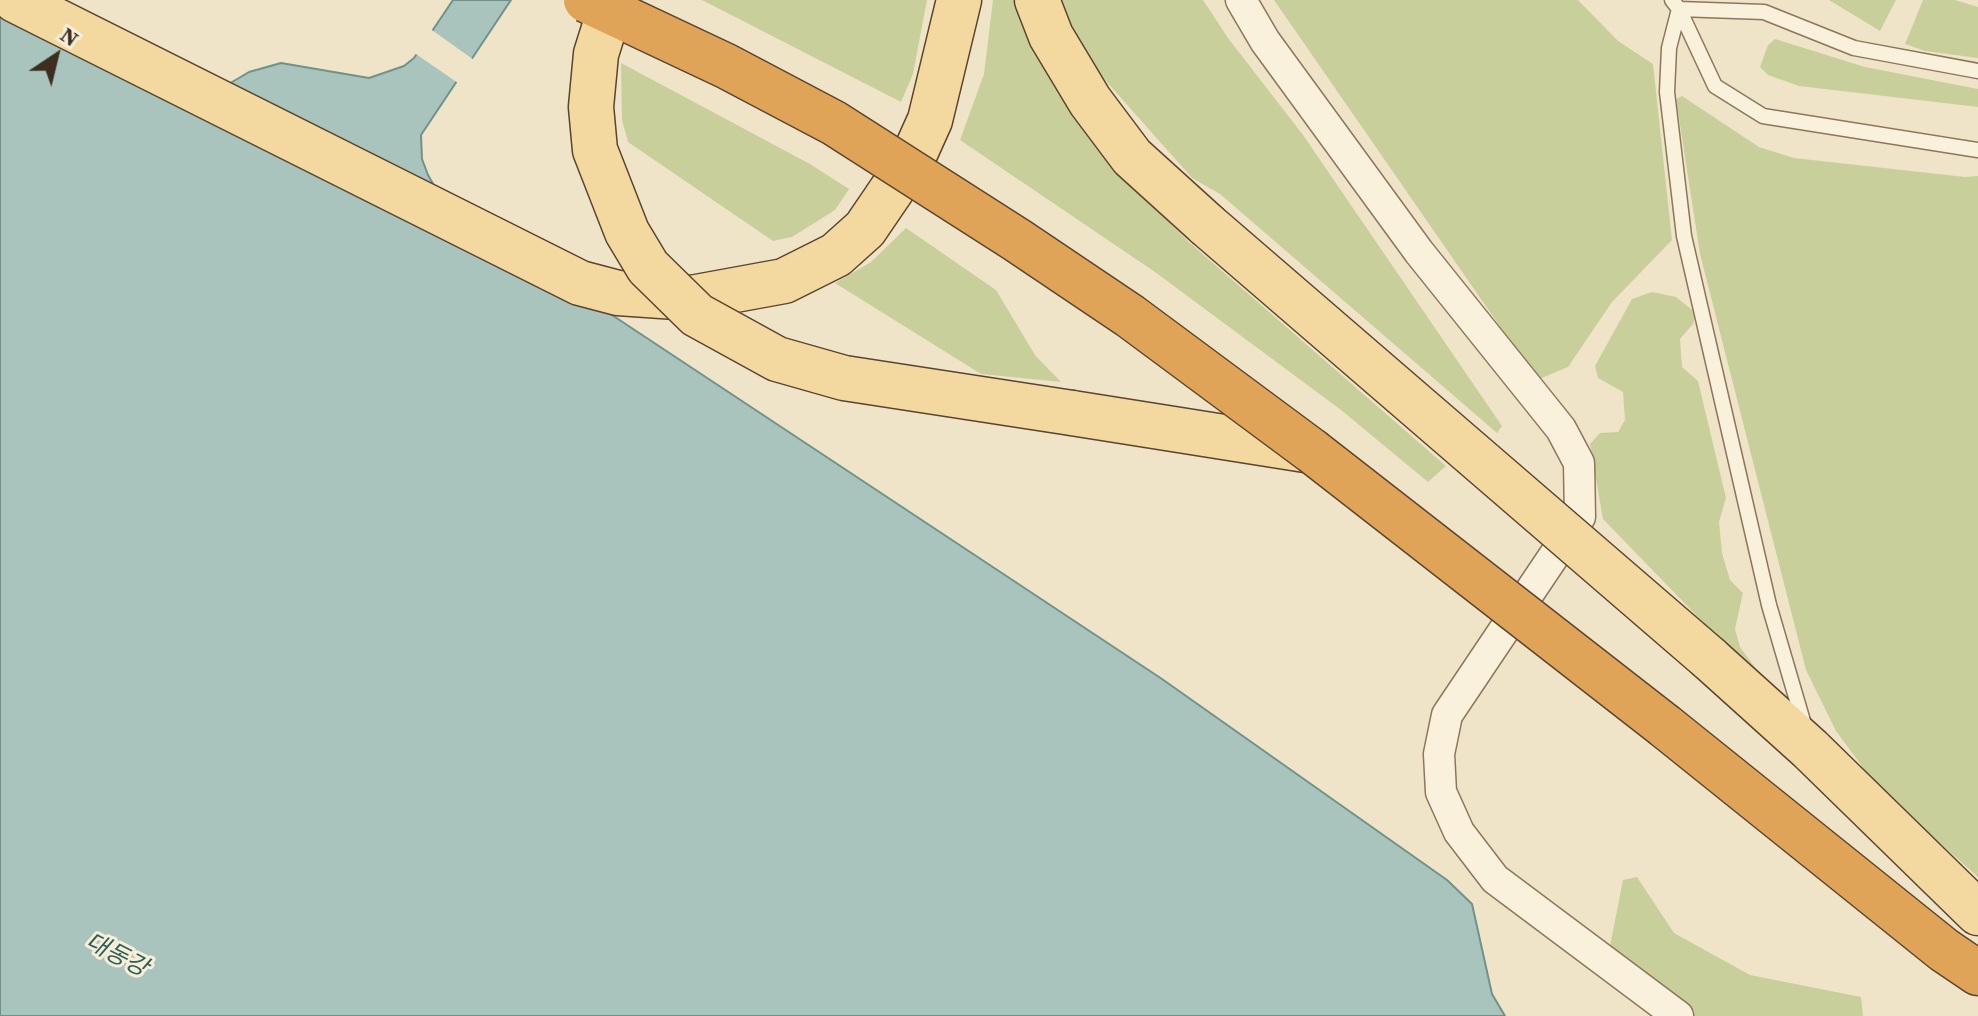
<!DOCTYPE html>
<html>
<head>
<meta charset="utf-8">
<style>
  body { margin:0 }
  #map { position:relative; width:1978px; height:1016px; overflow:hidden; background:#f0e4c8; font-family:"Source Serif 4",serif }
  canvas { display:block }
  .north { position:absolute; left:16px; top:16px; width:80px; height:80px; -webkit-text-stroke:6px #f7eed8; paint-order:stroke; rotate:35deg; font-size:22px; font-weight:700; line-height:32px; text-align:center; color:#3d2e20 }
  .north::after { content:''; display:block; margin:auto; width:28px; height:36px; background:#3d2e20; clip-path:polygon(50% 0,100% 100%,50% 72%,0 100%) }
</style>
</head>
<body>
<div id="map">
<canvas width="1978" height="1016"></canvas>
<div class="north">N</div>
</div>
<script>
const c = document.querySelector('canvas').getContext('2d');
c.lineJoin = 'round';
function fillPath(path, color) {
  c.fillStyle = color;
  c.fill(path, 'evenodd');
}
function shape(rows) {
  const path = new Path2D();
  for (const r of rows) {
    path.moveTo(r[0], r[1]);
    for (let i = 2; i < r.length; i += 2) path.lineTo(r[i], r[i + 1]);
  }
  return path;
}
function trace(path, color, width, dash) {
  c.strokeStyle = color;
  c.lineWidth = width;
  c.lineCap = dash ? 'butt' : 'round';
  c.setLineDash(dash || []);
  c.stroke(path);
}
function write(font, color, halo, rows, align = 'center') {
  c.font = font + ' "Source Serif 4","Noto Sans KR",serif';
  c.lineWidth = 6;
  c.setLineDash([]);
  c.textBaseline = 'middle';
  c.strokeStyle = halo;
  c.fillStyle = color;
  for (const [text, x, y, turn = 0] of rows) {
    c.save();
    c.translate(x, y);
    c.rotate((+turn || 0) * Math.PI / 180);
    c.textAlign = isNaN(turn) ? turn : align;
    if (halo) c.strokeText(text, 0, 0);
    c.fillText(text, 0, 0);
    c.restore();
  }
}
const green = shape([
  [702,0,927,0,913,74,901,102],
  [993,0,1022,0,1125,178,1190,243,1446,466,1428,482,1341,410,1155,272,960,140,984,74],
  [1059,0,1203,0,1228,38,1303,135,1502,426,1497,433,1220,194,1192,178,1090,63],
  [1274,0,1578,0,1618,41,1653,64,1672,240,1612,302,1568,367,1537,380],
  [1829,0,1896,0,1880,31],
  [1923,0,1955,0,1978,7,1978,58,1925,51,1905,44],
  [1775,39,1865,67,1978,89,1978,107,1799,86,1768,75,1760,67,1768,45],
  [621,63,810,164,849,189,835,210,792,237,773,241,628,142,622,120],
  [1682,96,1759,147,1794,158,1965,177,1978,176,1978,877,1878,788,1836,731,1806,670,1700,254,1676,99],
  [906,228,996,290,1035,355,1061,382,981,374,835,283,871,262],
  [1652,292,1676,297,1696,313,1693,324,1680,339,1682,367,1698,381,1726,498,1719,522,1722,553,1730,580,1743,593,1735,629,1740,647,1782,704,1603,519,1590,444,1600,433,1618,432,1625,420,1623,392,1598,378,1595,366,1632,299],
  [1637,877,1674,933,1750,975,1861,997,1863,1016,1673,1016,1661,1010,1610,946,1623,880]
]);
const water = shape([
  [453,0,511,0,421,135,422,159,428,175,469,246,612,315,1162,679,1447,880,1472,904,1492,994,1505,1016,0,1016,0,15,188,108,249,72,281,63,369,78,404,66,414,58,453,0]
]);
const pier = shape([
  [429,28,474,60,458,83,413,52]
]);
const lane = shape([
  [1672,0,1679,9,1764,12,1854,48,1978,71],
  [1679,9,1669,48,1667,92,1684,236,1769,605,1805,728],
  [1679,9,1715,86,1763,116,1978,150]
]);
const street = shape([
  [1241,0,1265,41,1419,252,1561,429,1579,463,1580,517,1447,715,1439,754,1441,792,1459,832,1495,879,1678,1016]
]);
const primary = shape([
  [15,0,580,283,618,293,691,298,784,281,836,255,865,229,912,160,930,120,959,0],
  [1037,0,1051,36,1090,101,1132,157,1207,225],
  [1072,413,1312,451],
  [1709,658,1810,749,1978,913]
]);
const highway = shape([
  [1665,726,1944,950,1978,973]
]);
const primaryBridge = shape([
  [613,0,596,54,591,107,595,150,627,232,648,267,697,315,777,359,844,378,1072,413],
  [1207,225,1709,658]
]);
const highwayBridge = shape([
  [586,0,726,66,834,123,1017,240,1130,316,1312,451,1665,726]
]);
const waterNames = [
  ["대동강",116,956,27]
];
fillPath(green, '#c9cf9b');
fillPath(water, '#a9c4bc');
trace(water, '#6f938a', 2);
fillPath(pier, '#f0e4c8');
trace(lane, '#8d765c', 17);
trace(street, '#8d765c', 33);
trace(primary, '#5b4430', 47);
trace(highway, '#5b4430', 47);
trace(lane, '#faf1dc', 14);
trace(street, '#faf1dc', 30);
trace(primary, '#f3d9a0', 44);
trace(highway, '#e0a458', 44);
trace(primaryBridge, '#5b4430', 47, []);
trace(highwayBridge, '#5b4430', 47, []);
trace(primaryBridge, '#f3d9a0', 44);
trace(highwayBridge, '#e0a458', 44);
write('italic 24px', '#2f5d5a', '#f7eed8', waterNames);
</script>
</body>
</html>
